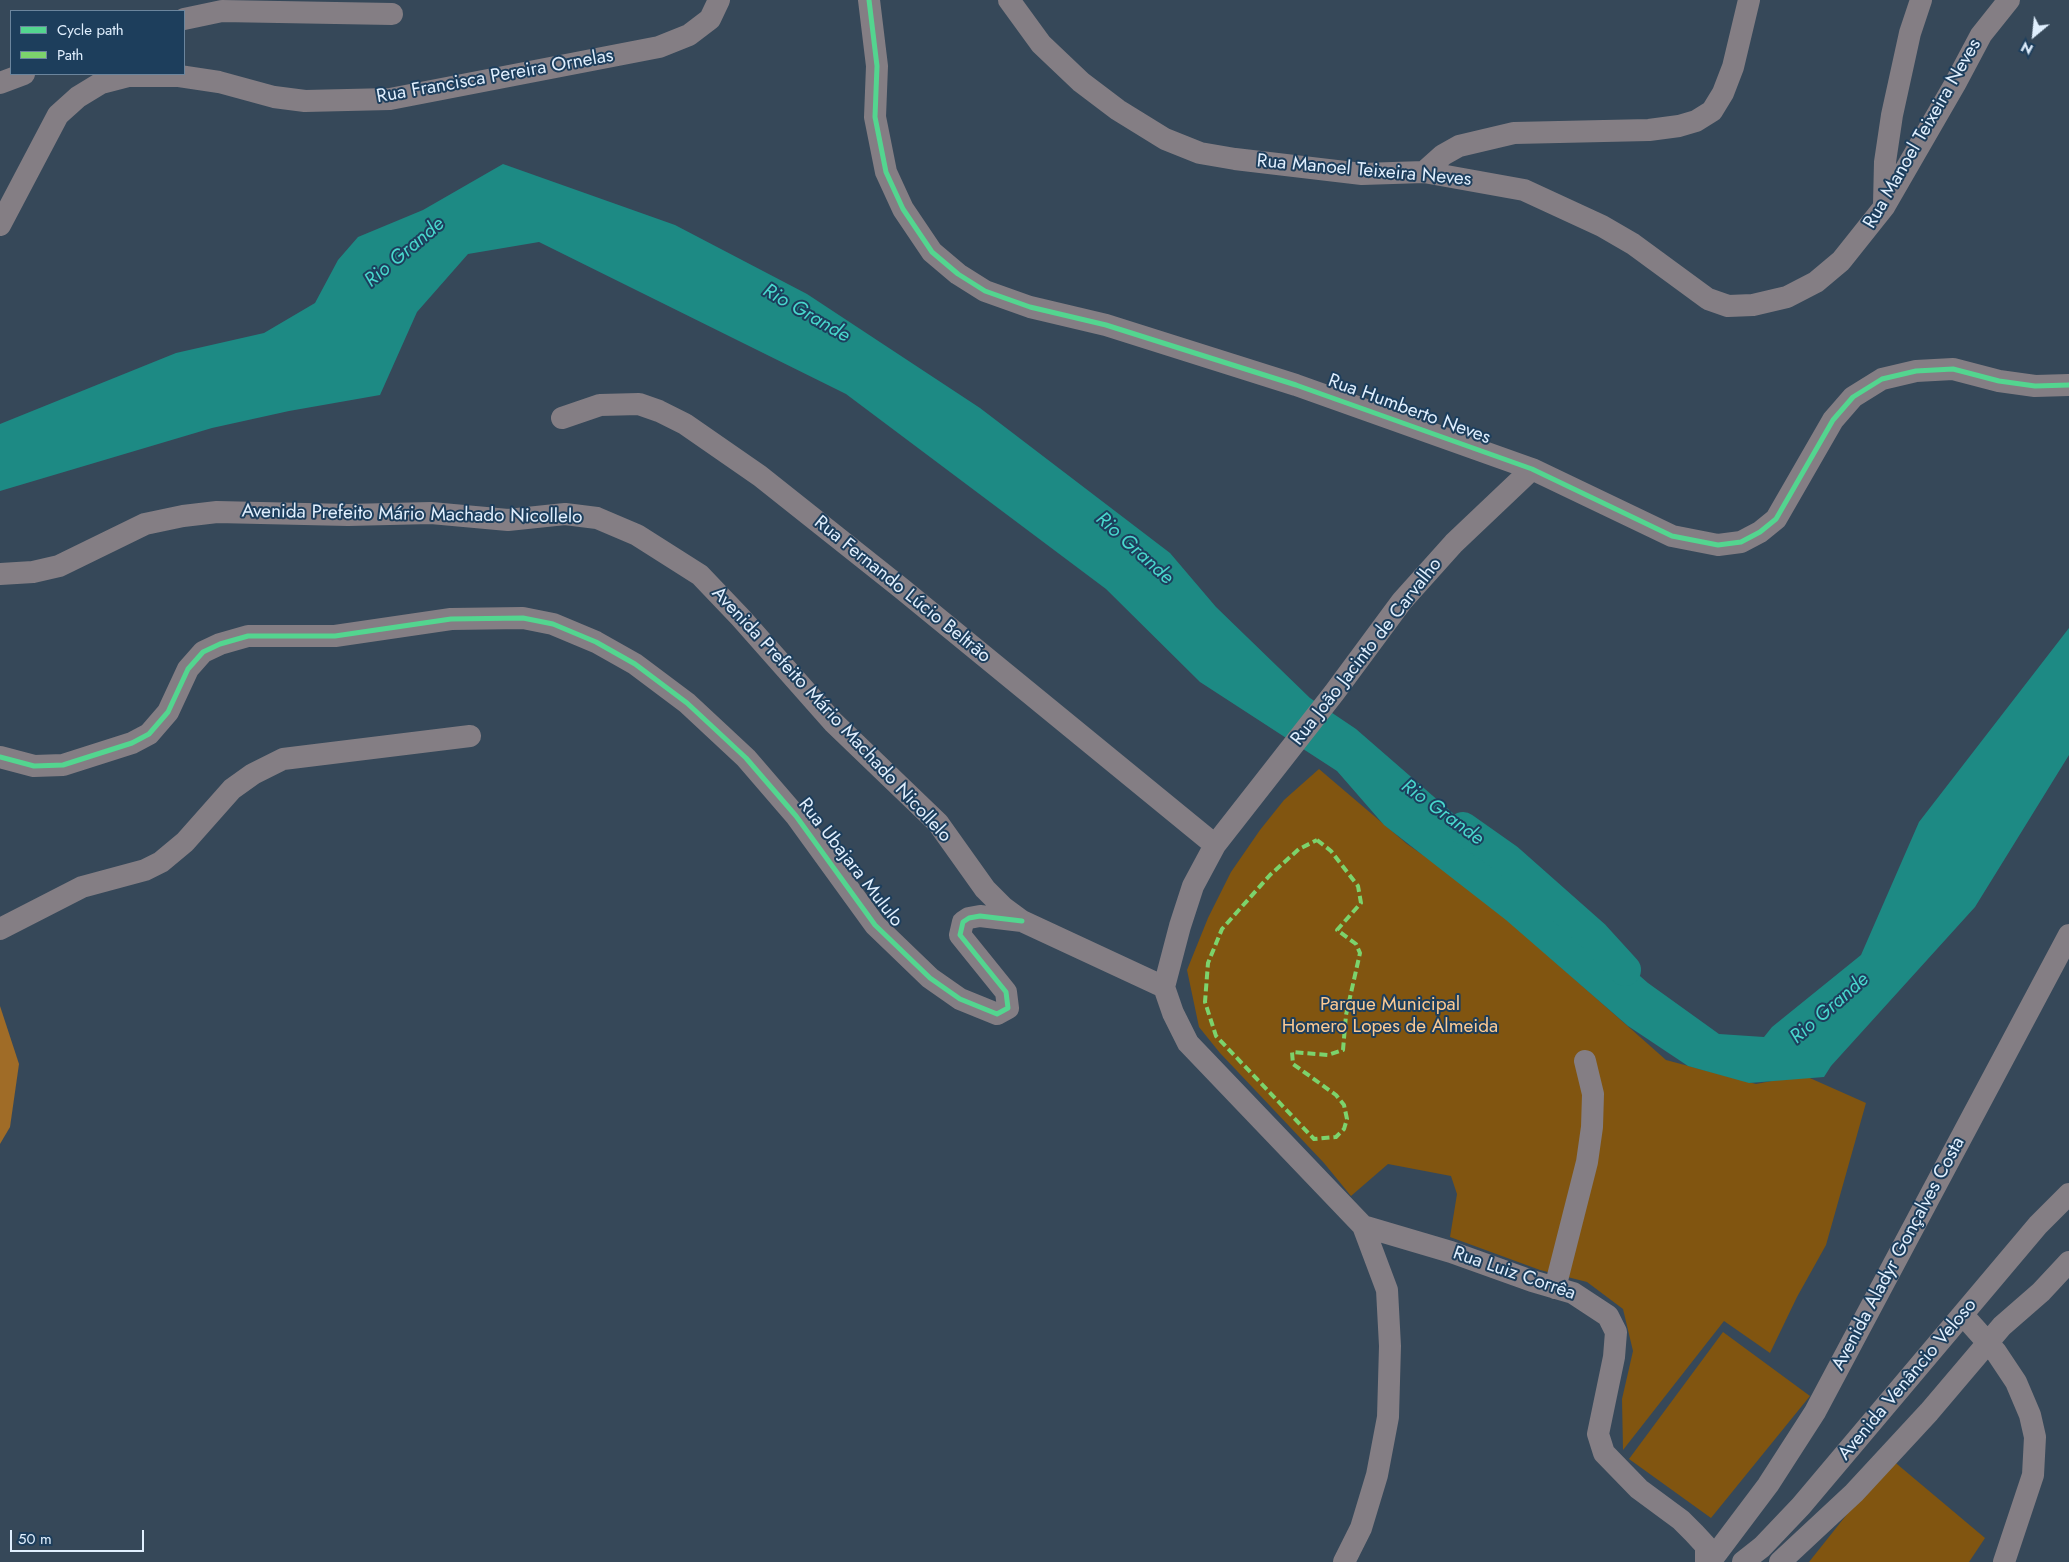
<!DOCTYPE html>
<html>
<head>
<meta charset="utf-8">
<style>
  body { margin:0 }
  #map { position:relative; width:2069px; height:1562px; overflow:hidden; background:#364859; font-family:Jost,sans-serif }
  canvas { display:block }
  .legend { position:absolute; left:10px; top:10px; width:175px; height:65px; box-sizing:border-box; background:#1d3e5c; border:1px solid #6b859d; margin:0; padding:6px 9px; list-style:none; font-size:15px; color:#e0effe }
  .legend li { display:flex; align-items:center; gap:10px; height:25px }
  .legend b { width:25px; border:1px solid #6b859d }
  .north { position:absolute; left:2009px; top:10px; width:50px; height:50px; -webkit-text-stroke:4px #1d3e5c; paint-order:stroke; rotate:208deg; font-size:14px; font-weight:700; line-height:20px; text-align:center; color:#e0effe }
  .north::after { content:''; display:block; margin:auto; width:18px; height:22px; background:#e0effe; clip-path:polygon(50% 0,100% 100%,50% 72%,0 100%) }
  .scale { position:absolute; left:10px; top:1530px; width:134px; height:22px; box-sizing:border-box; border:2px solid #e0effe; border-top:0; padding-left:6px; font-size:15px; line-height:18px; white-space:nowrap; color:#e0effe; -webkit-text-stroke:4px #1d3e5c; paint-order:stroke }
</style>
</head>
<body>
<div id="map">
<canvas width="2069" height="1562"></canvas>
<ul class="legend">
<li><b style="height:6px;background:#53d58f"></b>Cycle path</li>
<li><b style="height:6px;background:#7cd36c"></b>Path</li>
</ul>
<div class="north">N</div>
<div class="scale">50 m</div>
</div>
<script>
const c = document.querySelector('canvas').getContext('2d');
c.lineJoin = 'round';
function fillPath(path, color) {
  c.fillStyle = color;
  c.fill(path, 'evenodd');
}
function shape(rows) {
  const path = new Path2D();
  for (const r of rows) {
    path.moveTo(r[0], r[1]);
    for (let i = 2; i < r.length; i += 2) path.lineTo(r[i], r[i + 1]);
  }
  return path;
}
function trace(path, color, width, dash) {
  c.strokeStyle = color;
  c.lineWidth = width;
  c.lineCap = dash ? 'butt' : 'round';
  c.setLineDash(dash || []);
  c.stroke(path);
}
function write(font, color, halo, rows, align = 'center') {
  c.font = font + ' Jost,sans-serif';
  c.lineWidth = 4;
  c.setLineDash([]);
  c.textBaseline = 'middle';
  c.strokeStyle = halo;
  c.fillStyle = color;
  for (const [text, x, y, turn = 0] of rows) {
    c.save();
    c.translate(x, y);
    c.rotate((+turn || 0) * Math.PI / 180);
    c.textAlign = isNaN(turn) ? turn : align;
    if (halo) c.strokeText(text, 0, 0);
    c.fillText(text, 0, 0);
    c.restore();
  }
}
const green = shape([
  [1319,769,1407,844,1475,891,1666,1060,1756,1084,1803,1075,1866,1103,1826,1245,1797,1297,1770,1353,1724,1321,1623,1450,1622,1399,1633,1351,1623,1309,1587,1282,1540,1270,1450,1237,1457,1194,1451,1176,1388,1164,1351,1196,1324,1163,1220,1053,1199,1027,1187,970,1208,918,1231,872,1260,830,1284,800],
  [1723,1332,1810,1396,1711,1518,1629,1459],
  [1891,1459,1985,1538,1969,1562,1809,1562]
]);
const forest = shape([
  [0,1006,19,1064,10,1127,0,1144]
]);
const water = shape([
  [503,164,675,225,807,294,980,408,1170,553,1216,607,1310,698,1356,729,1648,983,1719,1034,1764,1037,1772,1027,1861,955,1919,822,2069,628,2069,755,1975,907,1831,1066,1824,1077,1749,1083,1688,1066,1628,1026,1506,920,1384,825,1337,771,1200,682,1106,589,846,394,539,242,468,254,417,312,380,395,289,411,212,428,0,491,0,424,176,353,264,333,315,303,338,260,358,237,423,210]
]);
const river = shape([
  [1463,828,1507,859,1594,936,1625,970]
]);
const minor = shape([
  [869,0,877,66,875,117,886,172,903,209,932,252,958,274,985,291,1030,307,1106,325,1296,385,1532,469,1672,536,1718,545,1741,542,1760,532,1776,519,1833,420,1853,397,1882,379,1916,371,1953,369,1999,381,2035,386,2069,385],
  [1009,0,1041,44,1081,82,1118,110,1165,139,1200,153,1235,159,1362,174,1424,172,1524,190,1602,226,1633,244,1708,299,1728,306,1753,305,1787,297,1816,282,1841,261,1884,207,1955,84,1981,35,2009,0],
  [184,19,222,11,392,14],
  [0,83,24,74],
  [1424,172,1443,155,1459,146,1514,133,1649,130,1679,126,1696,121,1712,111,1723,93,1733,67,1749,0],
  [1884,204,1885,162,1892,115,1910,33,1921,0],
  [0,225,58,115,78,97,101,83,128,76,179,76,219,82,274,97,305,101,390,99,659,47,689,35,710,19,719,0],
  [562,418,600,405,639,404,659,411,685,424,760,476,901,588,1215,845],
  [0,574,33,572,59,566,145,524,183,516,217,512,348,515,431,513,508,520,565,514,597,518,637,535,700,575,741,618,833,722,938,823,985,889,1003,907,1022,921,1164,987],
  [0,757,34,766,63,765,132,743,149,734,168,712,188,669,203,652,220,644,248,636,335,636,451,619,523,618,553,624,596,642,635,664,687,703,746,758,796,816,875,925,930,978,960,999,997,1014,1008,1008,1006,992,960,935,963,922,969,918,980,916,1022,921],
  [0,929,82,887,145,870,161,862,185,842,232,789,253,774,283,759,470,736],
  [1363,1226,1451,1252,1532,1281,1573,1293,1608,1316,1616,1332,1614,1357,1598,1434,1604,1453,1639,1489,1681,1520,1694,1533,1706,1546,1706,1562],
  [1555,1288,1587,1162,1592,1127,1593,1094,1585,1061],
  [1963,1315,1996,1352,2016,1382,2030,1415,2035,1437,2033,1475,2004,1562],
  [1344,1562,1361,1528,1377,1475,1388,1417,1390,1346,1387,1290,1363,1226,1188,1043,1173,1013,1164,987,1180,926,1193,886,1215,845,1334,693,1402,601,1454,543,1532,469],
  [1710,1562,1768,1485,1815,1412,2069,935],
  [1743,1562,1762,1547,1801,1506,2038,1225,2069,1194],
  [1780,1562,1854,1493,1929,1412,2002,1326,2041,1292,2069,1262]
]);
const quiet = shape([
  [1317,840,1331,851,1358,886,1361,903,1337,930,1356,944,1360,953,1346,1015,1343,1050,1328,1055,1292,1052,1293,1064,1336,1095,1344,1105,1347,1119,1344,1129,1336,1137,1314,1139,1216,1036,1205,1002,1208,963,1222,929,1270,875,1299,849,1317,840]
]);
const cycleway = shape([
  [869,0,877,66,875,117,886,172,903,209,932,252,958,274,985,291,1030,307,1106,325,1296,385,1532,469,1672,536,1718,545,1741,542,1760,532,1776,519,1833,420,1853,397,1882,379,1916,371,1953,369,1999,381,2035,386,2069,385],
  [0,757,34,766,63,765,132,743,149,734,168,712,188,669,203,652,220,644,248,636,335,636,451,619,523,618,553,624,596,642,635,664,687,703,746,758,796,816,875,925,930,978,960,999,997,1014,1008,1008,1006,992,960,935,963,922,969,918,980,916,1022,921]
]);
const streetNames = [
  ["Rua Francisca Pereira Ornelas",495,77,-10],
  ["Rua Manoel Teixeira Neves",1923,134,-60],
  ["Rua Manoel Teixeira Neves",1364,171,5],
  ["Rua Humberto Neves",1409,410,20],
  ["Avenida Prefeito Mário Machado Nicollelo",412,515,1],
  ["Rua Fernando Lúcio Beltrão",902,590,39],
  ["Rua João Jacinto de Carvalho",1367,652,-52],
  ["Avenida Prefeito Mário Machado Nicollelo",831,715,47],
  ["Rua Ubajara Mululo",850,863,52],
  ["Avenida Aladyr Gonçalves Costa",1899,1254,-62],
  ["Rua Luiz Corrêa",1514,1274,19],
  ["Avenida Venâncio Veloso",1908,1380,-50]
];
const parkNames = [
  ["Parque Municipal",1390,1005],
  ["Homero Lopes de Almeida",1390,1027]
];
const waterNames = [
  ["Rio Grande",405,253,-40],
  ["Rio Grande",806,314,30],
  ["Rio Grande",1134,549,42],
  ["Rio Grande",1442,813,36],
  ["Rio Grande",1830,1009,-41]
];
fillPath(green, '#815510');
fillPath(forest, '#a06c27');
fillPath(water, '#1d8a84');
trace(river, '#1d8a84', 32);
trace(minor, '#847e84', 22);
trace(quiet, '#7cd36c', 4, [8, 4]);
trace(cycleway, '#53d58f', 5);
write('19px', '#e0effe', '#1d3e5c', streetNames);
write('19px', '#fcca93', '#1d3e5c', parkNames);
write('italic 20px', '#48d7cd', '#1d3e5c', waterNames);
</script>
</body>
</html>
